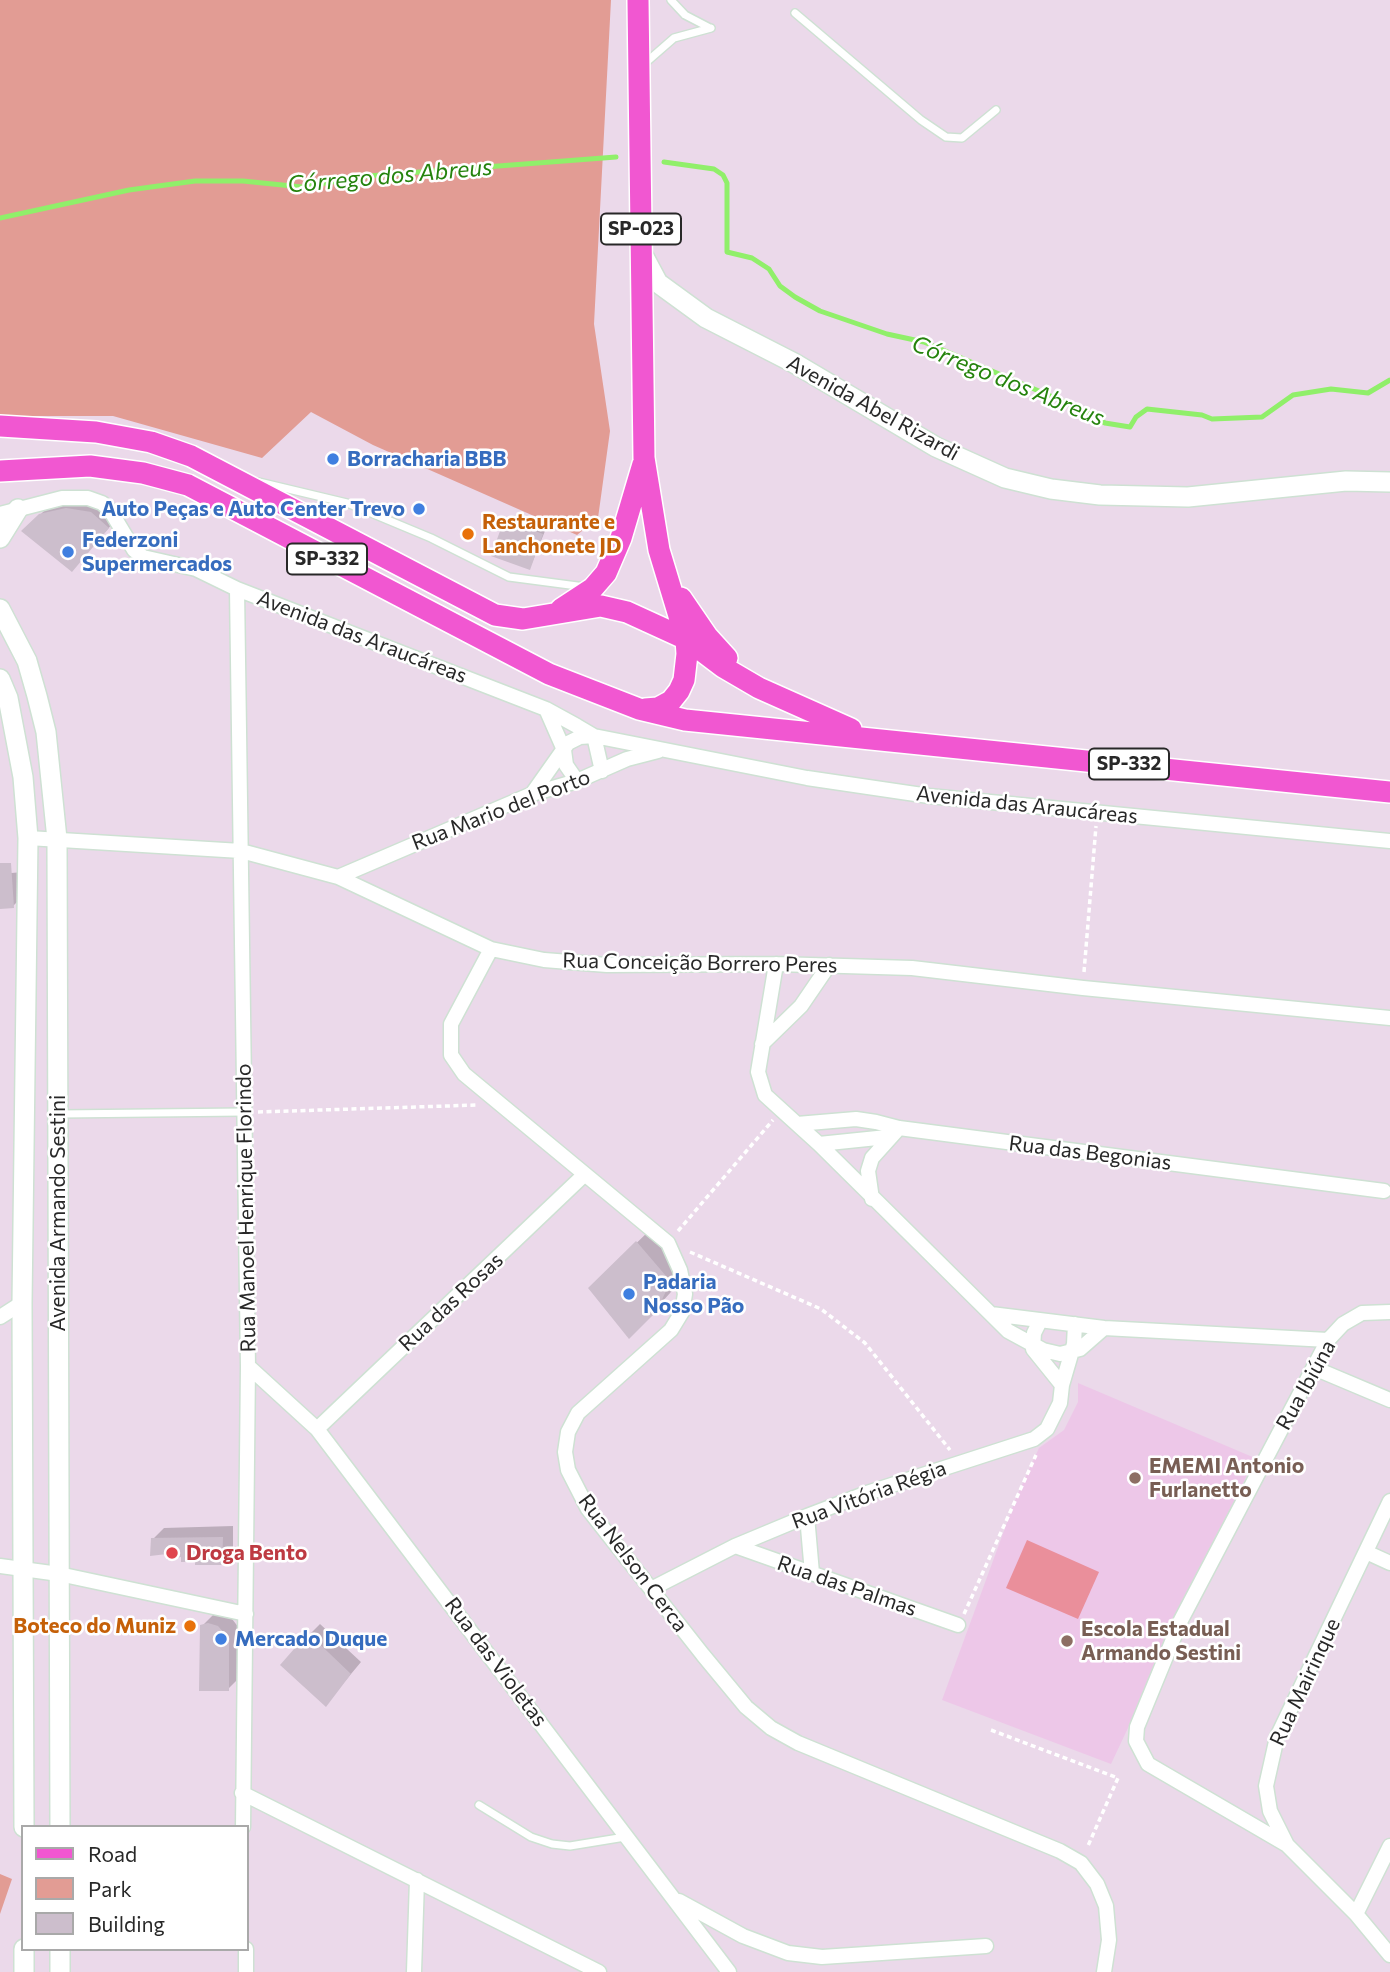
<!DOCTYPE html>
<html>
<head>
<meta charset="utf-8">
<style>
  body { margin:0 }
  #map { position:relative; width:1390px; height:1972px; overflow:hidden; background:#ebd9ea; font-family:Commissioner,sans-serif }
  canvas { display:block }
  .legend { position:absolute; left:21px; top:1825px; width:228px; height:126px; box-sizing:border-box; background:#fff; border:2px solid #a9a9a9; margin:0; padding:9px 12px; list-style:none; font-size:21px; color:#282828 }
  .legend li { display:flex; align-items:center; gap:14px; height:35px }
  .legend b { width:35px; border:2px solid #a9a9a9 }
</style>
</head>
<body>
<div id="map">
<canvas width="1390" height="1972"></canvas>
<ul class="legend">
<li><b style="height:9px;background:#f157d1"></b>Road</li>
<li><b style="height:19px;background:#e29c94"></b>Park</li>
<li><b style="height:19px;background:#ccbecc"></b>Building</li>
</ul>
</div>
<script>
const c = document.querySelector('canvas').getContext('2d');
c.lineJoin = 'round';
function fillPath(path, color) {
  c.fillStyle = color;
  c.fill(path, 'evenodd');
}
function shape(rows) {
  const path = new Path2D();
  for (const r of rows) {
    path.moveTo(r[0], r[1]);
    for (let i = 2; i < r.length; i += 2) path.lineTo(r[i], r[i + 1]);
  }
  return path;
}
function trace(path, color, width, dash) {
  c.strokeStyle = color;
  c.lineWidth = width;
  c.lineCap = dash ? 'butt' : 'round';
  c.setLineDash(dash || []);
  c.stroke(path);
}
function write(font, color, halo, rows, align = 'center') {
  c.font = font + ' Commissioner,sans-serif';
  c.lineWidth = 5;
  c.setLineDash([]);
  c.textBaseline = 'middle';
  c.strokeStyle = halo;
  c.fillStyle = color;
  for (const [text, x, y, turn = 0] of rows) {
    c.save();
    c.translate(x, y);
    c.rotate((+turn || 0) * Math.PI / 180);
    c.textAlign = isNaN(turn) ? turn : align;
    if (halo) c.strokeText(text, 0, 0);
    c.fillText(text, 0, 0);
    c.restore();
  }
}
const education = shape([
  [1078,1383,1255,1458,1111,1764,942,1700,1016,1498,1039,1448,1064,1430,1078,1402]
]);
const green = shape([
  [0,0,611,0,594,324,610,431,598,518,577,535,373,445,311,412,262,458,113,416,0,416],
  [0,1874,12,1879,0,1914]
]);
const pitch = shape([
  [1027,1540,1099,1572,1078,1619,1006,1588]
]);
const shadow = shape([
  [79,498,119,516,82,559,24,531,52,503],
  [508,518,545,531,530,568,505,521],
  [23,872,24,895,13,906,0,907,0,874],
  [652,1228,680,1261,679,1283,644,1322,590,1288],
  [233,1526,233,1553,222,1564,168,1552,153,1539,164,1528],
  [220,1613,229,1615,239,1628,239,1678,228,1689,202,1626,213,1615],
  [320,1624,361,1662,326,1704,309,1635]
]);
const stream = shape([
  [664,162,714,169,723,175,727,183,727,252,752,258,769,269,780,286,795,297,820,311,887,334,924,342,1081,409,1105,423,1130,427,1136,417,1147,409,1202,415,1212,419,1262,417,1293,395,1331,389,1368,393,1390,380],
  [0,218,129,190,195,181,243,181,302,187,368,176,616,157]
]);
const building = shape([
  [66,508,91,512,109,528,72,572,21,531,39,514],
  [504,520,543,534,530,570,491,556],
  [0,863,11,863,14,908,0,909],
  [636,1241,666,1276,667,1289,656,1312,629,1339,588,1288],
  [223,1537,222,1565,195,1565,195,1562,181,1562,181,1557,167,1560,167,1554,150,1556,151,1538],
  [208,1623,218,1626,229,1639,229,1691,199,1691,200,1625],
  [308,1633,351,1674,326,1707,280,1665]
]);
const path = shape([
  [1084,972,1096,826],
  [258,1112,478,1105],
  [678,1231,773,1120],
  [690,1252,821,1309,865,1343,950,1450],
  [964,1614,1036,1455],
  [991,1730,1118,1778,1087,1848]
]);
const lane = shape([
  [671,0,685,15,710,28],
  [795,13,921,120,946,137,962,138,996,110],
  [643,65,674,38,711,28],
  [259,482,347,503,431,538,509,577,585,587],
  [60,1114,244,1112],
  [479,1805,531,1837,552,1844,570,1846,625,1837]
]);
const street = shape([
  [0,514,62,498,88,498,102,503,110,510,134,550,143,557,196,569,237,589,546,709,577,726,594,736,602,771],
  [237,589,248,1366,243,1827],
  [546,709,564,750,566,765,577,781],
  [532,794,568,743,580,737,594,736,807,778,929,796,1390,841],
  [28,838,241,851,338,877,491,949,544,960,607,965,776,964,912,968,1083,988,1390,1018],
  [338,877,532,794,577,781,627,759,658,751],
  [491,949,451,1024,451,1055,464,1074,668,1243,680,1270,685,1294,682,1312,671,1330,578,1413,568,1432,565,1452,568,1470,588,1509,703,1655,746,1707,771,1728,798,1743,1060,1851,1081,1863,1097,1884,1106,1906,1109,1940,1104,1972],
  [776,964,758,1072,765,1095,819,1144,1008,1331,1043,1350,1060,1354,1080,1349,1104,1328],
  [762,1044,801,1006,829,965],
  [797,1124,856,1119,876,1122,899,1128,1384,1191],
  [819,1144,887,1137],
  [872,1199,868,1171,872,1158,899,1128],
  [991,1314,1104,1328,1328,1340],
  [0,1317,22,1303],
  [1040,1321,1034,1333,1033,1349,1062,1385],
  [248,1366,317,1429,729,1972],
  [1314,1368,1390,1400],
  [317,1429,585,1174],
  [1390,1501,1277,1737,1266,1786,1270,1811,1287,1845,1356,1914,1390,1955],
  [807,1516,812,1573],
  [735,1546,958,1625],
  [1366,1552,1390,1563],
  [0,1566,59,1574,246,1614],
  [651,1589,735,1546,807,1516,867,1493,1034,1439,1047,1429,1060,1403,1062,1385,1074,1344,1075,1324],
  [242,1793,599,1972],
  [1287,1845,1148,1764,1136,1741,1137,1727,1181,1620,1328,1340,1343,1324,1362,1313,1390,1312],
  [679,1901,743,1936,788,1953,822,1957,986,1946],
  [1356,1914,1390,1846],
  [246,1949,246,1972],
  [414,1972,417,1880]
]);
const secondary = shape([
  [642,253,658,283,706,318,794,363,936,447,1005,478,1051,489,1100,495,1188,497,1346,481,1390,482],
  [0,538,18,509],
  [0,609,27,661,37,696,46,732,57,839,60,1827],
  [0,679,8,698,23,777,28,838,22,1303,24,1827],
  [24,1949,24,1972],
  [60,1949,60,1972]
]);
const primary = shape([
  [638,0,644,458,659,550,686,639,687,654,684,680,679,691,671,701,658,708,645,709],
  [0,426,96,432,151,442,191,456,495,615,523,619,601,606,627,612,686,639,723,667,759,688,851,729],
  [0,471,90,466,143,473,188,485,549,674,639,709,685,720,1390,792],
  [681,598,707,636,727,658],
  [561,609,593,588,606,573,621,538,643,464]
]);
const markers = [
  [333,459,7,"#3f7fe0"],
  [419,509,7,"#3f7fe0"],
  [468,534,7,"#e8710a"],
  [68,552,7,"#3f7fe0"],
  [629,1294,7,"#3f7fe0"],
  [1135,1478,7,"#8d6e63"],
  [172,1553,7,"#e0444e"],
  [190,1626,7,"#e8710a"],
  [221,1639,7,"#3f7fe0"],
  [1067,1641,7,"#8d6e63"]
];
const shields = [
  [641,229,80],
  [327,559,80],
  [1129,764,80]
];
const shieldNames = [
  ["SP-023",641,229],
  ["SP-332",327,559],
  ["SP-332",1129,764]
];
const streetNames = [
  ["Avenida Abel Rizardi",873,408,29],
  ["Avenida das Araucáreas",362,637,21],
  ["Avenida das Araucáreas",1027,805,6],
  ["Rua Mario del Porto",501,810,-21],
  ["Rua Conceição Borrero Peres",700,963,1],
  ["Rua das Begonias",1090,1153,7],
  ["Rua Manoel Henrique Florindo",246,1208,-91],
  ["Avenida Armando Sestini",58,1213,-90],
  ["Rua das Rosas",451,1302,-43],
  ["Rua Ibiúna",1306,1385,-61],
  ["Rua Vitória Régia",869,1495,-20],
  ["Rua Nelson Cerca",633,1563,53],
  ["Rua das Palmas",847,1586,19],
  ["Rua das Violetas",496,1662,53],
  ["Rua Mairinque",1305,1682,-65]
];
const shopNames = [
  ["Borracharia BBB",347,459],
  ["Auto Peças e Auto Center Trevo",405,509,"right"],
  ["Federzoni",82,540],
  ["Supermercados",82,564],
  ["Padaria",643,1282],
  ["Nosso Pão",643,1306],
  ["Mercado Duque",235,1639]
];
const foodNames = [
  ["Restaurante e",482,522],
  ["Lanchonete JD",482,546],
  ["Boteco do Muniz",176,1626,"right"]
];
const educationNames = [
  ["EMEMI Antonio",1149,1466],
  ["Furlanetto",1149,1490],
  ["Escola Estadual",1081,1629],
  ["Armando Sestini",1081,1653]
];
const healthNames = [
  ["Droga Bento",186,1553]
];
const waterNames = [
  ["Córrego dos Abreus",390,176,-5],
  ["Córrego dos Abreus",1008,381,22]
];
fillPath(education, '#edc7e8');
fillPath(green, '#e29c94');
fillPath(pitch, '#ea8f9b');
fillPath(shadow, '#0003');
trace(stream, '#90ef6a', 5);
fillPath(building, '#ccbecc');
trace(lane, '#cee1d3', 10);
trace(street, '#cee1d3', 17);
trace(secondary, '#cee1d3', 22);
trace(primary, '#fff', 24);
trace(path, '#fff', 3.5, [5, 3.5]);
trace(lane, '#fff', 7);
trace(street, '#fff', 14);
trace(secondary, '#fff', 19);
trace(primary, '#f157d1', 21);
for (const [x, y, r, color] of markers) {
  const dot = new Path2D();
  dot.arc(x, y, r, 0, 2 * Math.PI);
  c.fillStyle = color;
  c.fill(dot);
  trace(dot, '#fff', 2.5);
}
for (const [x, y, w] of shields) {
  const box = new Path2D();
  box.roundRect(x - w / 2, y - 15.5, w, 31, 5);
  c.fillStyle = '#fff';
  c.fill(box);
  trace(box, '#282828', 2);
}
write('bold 19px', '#282828', null, shieldNames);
write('21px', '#282828', '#fff', streetNames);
write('bold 21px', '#366cbe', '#fff', shopNames, 'left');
write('bold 21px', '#c56008', '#fff', foodNames, 'left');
write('bold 21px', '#785e54', '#fff', educationNames, 'left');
write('bold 21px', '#be3a42', '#fff', healthNames, 'left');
write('italic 23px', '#25830d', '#fff', waterNames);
</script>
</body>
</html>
